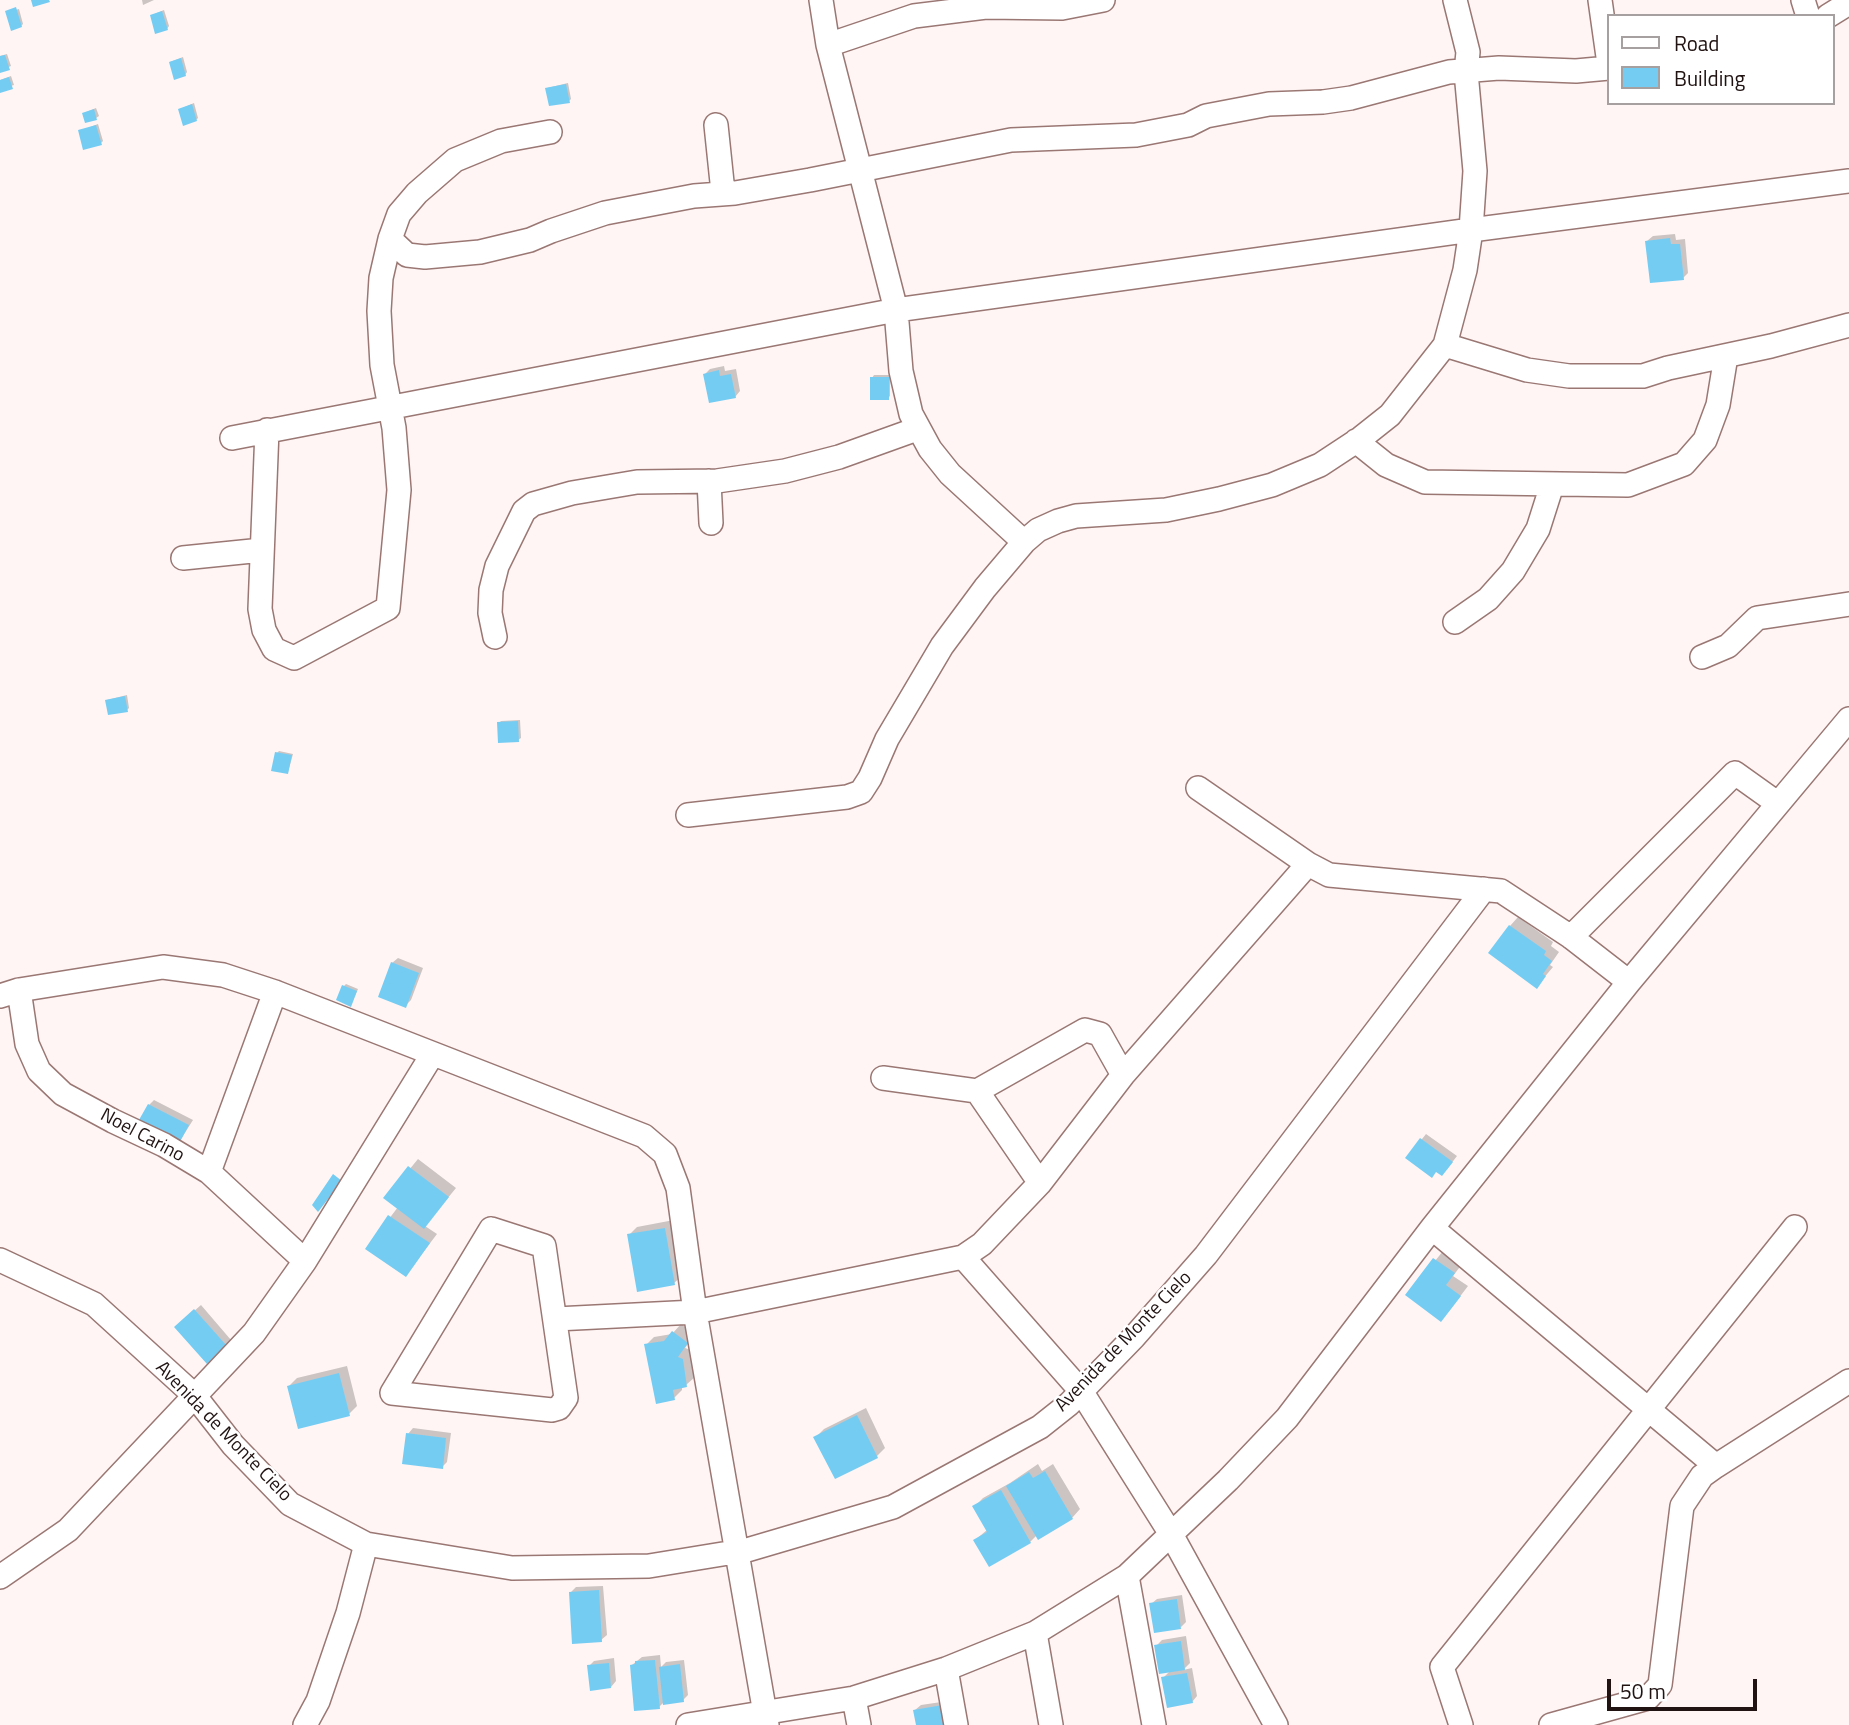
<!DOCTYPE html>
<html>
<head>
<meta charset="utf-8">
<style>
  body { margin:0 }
  #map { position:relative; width:1849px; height:1725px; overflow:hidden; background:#fef5f4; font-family:"Titillium Web",sans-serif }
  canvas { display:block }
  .legend { position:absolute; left:1607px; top:14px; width:228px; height:91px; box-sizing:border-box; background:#fff; border:2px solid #a6a1a0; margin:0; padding:9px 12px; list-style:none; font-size:21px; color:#201312 }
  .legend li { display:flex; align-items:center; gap:14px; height:35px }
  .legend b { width:35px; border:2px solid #a6a1a0 }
  .scale { position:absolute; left:1607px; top:1679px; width:150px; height:32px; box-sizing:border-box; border:4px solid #201312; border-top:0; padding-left:9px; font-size:21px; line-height:24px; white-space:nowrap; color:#201312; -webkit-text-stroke:5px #fff; paint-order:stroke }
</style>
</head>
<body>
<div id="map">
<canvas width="1849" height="1725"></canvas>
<ul class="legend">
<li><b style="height:9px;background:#fff"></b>Road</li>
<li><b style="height:19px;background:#74ccf3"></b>Building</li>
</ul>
<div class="scale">50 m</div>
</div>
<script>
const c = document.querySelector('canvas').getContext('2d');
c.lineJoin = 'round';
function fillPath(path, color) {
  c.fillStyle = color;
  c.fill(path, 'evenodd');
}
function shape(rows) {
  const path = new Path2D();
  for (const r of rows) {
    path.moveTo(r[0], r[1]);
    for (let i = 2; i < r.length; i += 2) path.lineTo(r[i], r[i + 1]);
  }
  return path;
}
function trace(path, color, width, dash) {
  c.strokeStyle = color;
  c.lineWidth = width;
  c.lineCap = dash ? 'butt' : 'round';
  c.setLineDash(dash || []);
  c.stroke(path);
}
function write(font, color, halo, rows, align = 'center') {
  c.font = font + ' "Titillium Web",sans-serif';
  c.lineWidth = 5;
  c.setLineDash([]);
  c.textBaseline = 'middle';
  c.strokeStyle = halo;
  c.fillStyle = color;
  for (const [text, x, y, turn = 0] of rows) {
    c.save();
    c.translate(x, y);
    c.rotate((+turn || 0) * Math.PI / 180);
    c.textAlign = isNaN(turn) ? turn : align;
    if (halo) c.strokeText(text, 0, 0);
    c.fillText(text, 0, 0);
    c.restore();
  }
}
const shadow = shape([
  [142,0,154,0,143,5],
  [19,9,23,24,21,26,7,12],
  [164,10,169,26,167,29,152,15],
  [7,54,11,66,0,71,0,56],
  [183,57,187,72,185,75,170,62],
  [11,76,14,85,0,89,0,80],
  [568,83,571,99,569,101,547,88],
  [194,103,198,118,196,120,180,109],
  [96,108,99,116,96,118,84,113],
  [98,124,103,141,101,143,80,131],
  [1675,234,1676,240,1685,239,1688,273,1683,278,1647,241,1653,236],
  [724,366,725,371,736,369,740,391,735,397,705,374,710,369],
  [874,375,890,375,890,396,888,398,872,378],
  [127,695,129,708,127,710,107,700],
  [520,720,521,738,518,740,499,723,501,721],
  [279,751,293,754,288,772,277,753],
  [1518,917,1553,942,1551,946,1559,952,1550,965,1553,967,1537,986,1510,926],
  [398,958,423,968,411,1000,406,1005,392,963],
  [346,984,358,989,352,1003,344,986],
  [154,1100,193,1120,176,1147,149,1105],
  [1426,1134,1457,1156,1447,1169,1407,1158],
  [418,1159,456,1188,425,1226,437,1234,406,1275,367,1248,398,1207,386,1198],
  [674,1220,683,1275,674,1283,629,1235,637,1227],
  [1443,1251,1462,1264,1453,1276,1468,1286,1449,1311,1408,1295],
  [201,1305,231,1340,207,1362,176,1327],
  [681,1324,695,1334,685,1348,691,1350,695,1377,686,1385,682,1386,682,1390,674,1398,646,1345,654,1337,672,1334],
  [347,1366,357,1406,349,1414,289,1386,297,1378],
  [866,1408,885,1448,877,1456,815,1438,824,1429],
  [413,1428,451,1433,447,1462,442,1467,408,1434],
  [1038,1464,1042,1471,1053,1464,1080,1509,1072,1518,1037,1535,1030,1542,989,1565,975,1540,987,1530,974,1507,983,1498,1010,1483],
  [603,1586,607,1635,601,1640,571,1592,576,1587],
  [1182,1595,1186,1622,1181,1627,1151,1604,1157,1599],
  [1186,1636,1190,1663,1183,1670,1192,1668,1197,1696,1192,1702,1163,1678,1170,1671,1156,1646,1162,1640],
  [660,1655,661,1667,666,1662,684,1660,688,1695,683,1700,663,1703,659,1707,632,1665,642,1657],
  [614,1658,616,1681,611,1687,589,1666,594,1661],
  [948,1701,917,1725,915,1710,921,1705]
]);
const building = shape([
  [31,0,49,0,50,2,33,7],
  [16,7,22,27,11,31,5,11],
  [162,11,168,30,155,34,150,15],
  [5,55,10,70,0,73,0,56],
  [181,58,186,76,174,80,169,62],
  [9,77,13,89,0,93,0,80],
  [566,84,570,103,549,106,545,88],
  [192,104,197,121,183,126,178,109],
  [94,109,97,120,85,123,82,113],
  [96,125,102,145,83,150,78,130],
  [1670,238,1671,244,1680,244,1684,280,1650,283,1645,241],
  [719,370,720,376,731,374,736,398,709,403,703,374],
  [870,377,889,377,889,400,870,400],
  [125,696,128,712,108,715,105,700],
  [518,721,519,742,498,743,497,722],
  [275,752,292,755,288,774,271,771],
  [1509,925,1546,951,1544,955,1552,961,1543,974,1546,976,1537,989,1488,953],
  [391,962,419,973,406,1008,378,997],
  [342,985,357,991,351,1007,336,1000],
  [148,1104,189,1125,176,1149,135,1127],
  [1420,1138,1453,1162,1442,1176,1436,1172,1432,1178,1405,1158],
  [408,1166,449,1197,424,1229,383,1198],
  [333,1174,342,1181,318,1212,312,1205],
  [388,1215,430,1243,406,1277,365,1249],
  [665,1228,675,1285,637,1292,627,1234],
  [1433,1258,1455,1273,1446,1285,1461,1296,1441,1322,1405,1295],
  [194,1309,227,1346,207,1364,174,1327],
  [672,1331,688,1343,678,1357,683,1359,687,1387,673,1390,675,1400,656,1404,644,1344,664,1341],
  [339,1373,350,1416,298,1429,287,1386],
  [857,1415,878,1458,835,1479,813,1437],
  [406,1433,446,1438,443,1469,402,1464],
  [1045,1471,1073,1519,1038,1540,1006,1486,1029,1472,1033,1478],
  [1001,1490,1031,1543,989,1567,973,1540,987,1532,972,1506],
  [599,1590,602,1642,572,1644,569,1592],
  [1177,1599,1181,1629,1154,1633,1149,1603],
  [1181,1641,1185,1670,1159,1674,1154,1645],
  [655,1660,660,1709,634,1711,630,1665,635,1664,635,1661],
  [609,1663,611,1688,590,1691,587,1665],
  [680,1664,684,1702,663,1705,659,1667],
  [1187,1673,1193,1703,1167,1708,1161,1677],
  [943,1705,946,1725,916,1725,913,1710]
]);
const street = shape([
  [821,0,828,45,896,310,901,371,911,414,930,449,950,474,1024,542],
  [1600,0,1609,64],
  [1803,0,1808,16],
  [1828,16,1849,3],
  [828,45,914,16,986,7,1062,8,1103,0],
  [716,125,723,192],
  [390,239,407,255,425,257,480,252,530,240,551,231,605,213,694,196,735,193,810,180,1011,140,1136,135,1188,125,1206,116,1269,104,1323,102,1351,98,1449,72,1499,68,1576,71,1609,68],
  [1445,345,1527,370,1569,376,1643,376,1668,368,1771,346,1849,325],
  [267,430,260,609,264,630,274,649,294,658,388,608,399,490,394,428,382,365,379,311,381,278,390,239,399,214,417,193,455,160,501,141,550,132],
  [232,438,896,310,1471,230,1849,181],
  [1356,441,1386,465,1425,482,1628,485,1684,464,1705,440,1718,405,1726,356],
  [709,481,711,523],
  [183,558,262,550],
  [1455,622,1488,599,1513,571,1538,529,1552,485],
  [495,637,490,613,491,590,497,566,524,511,533,504,572,493,637,482,717,481,785,471,839,457,917,429],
  [1702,657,1728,646,1757,618,1849,604],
  [1198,788,1308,864,1329,875,1501,891,1571,937,1629,982],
  [688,815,847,797,861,792,870,778,887,739,942,646,985,588,1024,542,1038,530,1058,521,1076,516,1166,510,1219,499,1272,485,1320,465,1361,438,1390,415,1445,345,1465,270,1471,230,1475,171,1466,72,1468,52,1455,0],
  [1571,937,1735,773,1777,803],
  [19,990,27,1044,39,1071,63,1094,113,1121,164,1145,209,1172,305,1261],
  [0,996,19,990,163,967,223,975,275,992,644,1136,665,1154,678,1188,695,1312,767,1725],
  [883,1078,977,1091,1085,1030,1100,1034,1123,1075],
  [977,1091,1040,1183],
  [209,1172,275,992],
  [1432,1228,1716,1466,1849,1381],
  [491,1229,544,1246,566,1398,559,1408,552,1410,392,1393,491,1229],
  [963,1257,1081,1391,1171,1534,1276,1725],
  [0,1260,94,1304,194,1395,233,1445,290,1504,366,1544,512,1568,649,1566,747,1550,893,1507,1040,1427,1069,1404,1134,1337,1206,1255,1484,889],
  [556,1319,695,1312,963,1257,982,1244,1040,1183,1123,1075,1308,864],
  [1127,1576,1154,1725],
  [0,1577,68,1530,254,1333,305,1261,432,1055],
  [1035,1633,1051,1725],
  [946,1669,956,1725],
  [854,1698,859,1725],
  [305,1725,318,1701,348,1613,366,1544],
  [688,1725,854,1698,946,1669,1035,1633,1127,1576,1228,1480,1287,1418,1432,1228,1629,982,1849,719],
  [1461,1725,1442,1667,1795,1227],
  [1551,1725,1648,1698,1660,1685,1682,1506,1702,1476,1716,1466]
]);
const streetNames = [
  ["Noel Carino",142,1136,28],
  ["Avenida de Monte Cielo",1124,1342,-46],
  ["Avenida de Monte Cielo",223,1432,46]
];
fillPath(shadow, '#0003');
fillPath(building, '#74ccf3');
trace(street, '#9a7773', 26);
trace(street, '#fff', 23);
write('19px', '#201312', '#fff', streetNames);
</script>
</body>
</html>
